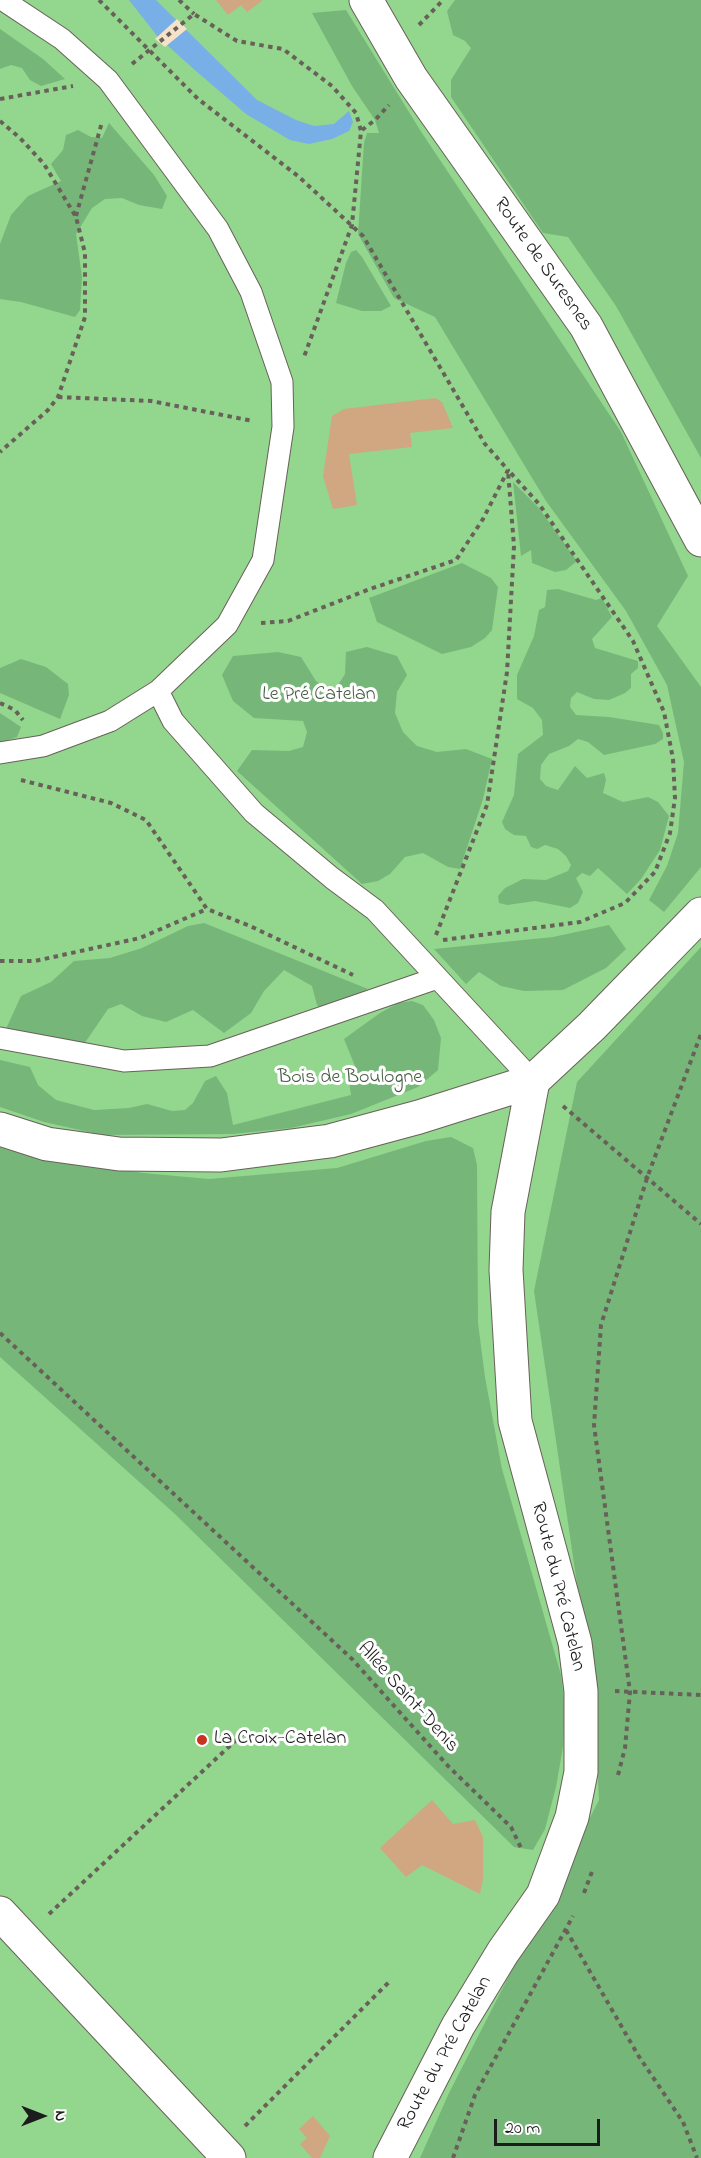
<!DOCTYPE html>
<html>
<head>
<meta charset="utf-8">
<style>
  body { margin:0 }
  #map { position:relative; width:701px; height:2158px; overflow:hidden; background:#f6e1c9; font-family:"Indie Flower",sans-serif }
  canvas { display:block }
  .north { position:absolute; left:12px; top:2086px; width:60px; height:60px; -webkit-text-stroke:4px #fff; paint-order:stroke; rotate:90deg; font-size:16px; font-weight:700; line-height:24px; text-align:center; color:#1c1c1c }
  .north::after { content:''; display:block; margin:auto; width:21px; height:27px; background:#1c1c1c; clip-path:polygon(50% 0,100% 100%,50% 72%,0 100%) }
  .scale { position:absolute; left:494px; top:2119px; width:106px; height:27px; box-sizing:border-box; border:3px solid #1c1c1c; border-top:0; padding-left:8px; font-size:18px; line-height:21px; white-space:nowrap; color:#1c1c1c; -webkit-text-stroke:4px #fff; paint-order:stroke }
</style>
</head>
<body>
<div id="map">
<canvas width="701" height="2158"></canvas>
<div class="north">N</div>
<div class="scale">20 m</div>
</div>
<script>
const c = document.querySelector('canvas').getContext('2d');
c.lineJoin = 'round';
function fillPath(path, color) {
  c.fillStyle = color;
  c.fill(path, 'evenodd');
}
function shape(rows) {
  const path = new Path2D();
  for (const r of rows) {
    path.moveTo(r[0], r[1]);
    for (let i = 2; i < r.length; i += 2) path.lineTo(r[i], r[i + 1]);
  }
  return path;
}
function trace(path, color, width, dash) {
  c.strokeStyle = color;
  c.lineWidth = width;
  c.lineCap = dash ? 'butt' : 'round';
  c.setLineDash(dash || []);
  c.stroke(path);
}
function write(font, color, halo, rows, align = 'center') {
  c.font = font + ' "Indie Flower",sans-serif';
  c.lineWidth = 6;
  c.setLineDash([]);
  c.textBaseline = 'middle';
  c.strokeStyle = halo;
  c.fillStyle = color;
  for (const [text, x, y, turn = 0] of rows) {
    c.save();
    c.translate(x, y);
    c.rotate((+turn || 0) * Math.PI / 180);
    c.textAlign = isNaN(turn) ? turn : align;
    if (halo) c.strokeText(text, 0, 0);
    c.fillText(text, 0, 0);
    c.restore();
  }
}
const green = shape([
  [0,0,701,0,701,2158,0,2158]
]);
const forest = shape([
  [455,0,701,0,701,458,616,306,568,237,543,233,451,97,451,80,471,48,465,41,453,35,447,11],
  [346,10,420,130,621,432,688,576,657,626,701,687,701,867,664,912,649,900,667,866,678,833,684,762,667,685,626,611,546,501,435,317,394,298,358,234,364,143,367,133,379,133,375,120,352,86,312,13],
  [0,29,43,59,65,79,41,86,30,80,22,68,11,65,0,69],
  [109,123,154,175,167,196,162,209,139,205,122,198,105,199,92,208,76,234,82,277,80,310,75,317,21,302,0,299,0,244,11,215,28,196,61,181,51,164,63,150,66,135,78,130,91,137,102,138],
  [356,250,362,257,391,306,381,311,362,311,336,303,346,263,351,252],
  [513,482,538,507,577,561,566,570,555,572,532,563,531,550,521,556],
  [462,563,491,578,498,587,492,630,485,638,471,647,442,654,377,622,369,598],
  [558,589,596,600,602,598,612,617,592,639,595,648,638,661,638,668,631,674,631,688,625,693,609,700,594,699,577,692,571,698,570,707,576,715,609,717,659,725,663,733,663,739,655,744,604,755,588,742,578,739,569,746,549,754,541,765,540,779,546,786,558,790,575,766,587,778,604,773,606,780,603,793,623,802,648,797,658,802,669,816,660,850,641,879,627,894,598,868,590,876,582,873,576,878,583,892,578,903,570,908,535,901,507,905,499,903,498,896,505,888,523,879,546,880,568,871,571,865,566,856,558,849,545,845,537,849,531,847,526,836,514,835,505,829,502,822,514,795,518,754,543,735,542,720,533,708,517,699,517,675,534,636,539,610,545,607,547,590],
  [367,647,397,656,407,675,397,692,395,713,403,732,417,746,437,752,466,749,492,759,483,799,460,869,448,867,423,853,405,857,390,874,378,881,362,884,237,771,252,750,289,751,303,747,307,732,303,721,254,718,233,701,222,675,233,656,278,652,301,657,316,681,333,693,345,674,346,652],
  [21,659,46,667,68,684,69,695,60,719,0,693,0,668],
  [0,713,21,727,17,737,0,743],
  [204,923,368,989,326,1012,317,1005,312,986,284,970,264,991,251,1013,224,1033,193,1010,166,1022,142,1016,121,1004,108,1009,82,1047,5,1031,21,996,51,982,74,961,110,958,142,948,188,926],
  [609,925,626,949,606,968,563,990,524,991,501,986,479,972,466,984,434,949,553,937],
  [701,947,701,2158,420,2158,449,2093,599,1800,594,1700,534,1291,577,1082],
  [412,1001,423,1005,434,1020,441,1038,438,1070,418,1087,351,1114,291,1128,233,1134,102,1135,44,1122,0,1107,0,1060,30,1067,38,1085,56,1100,94,1110,129,1108,147,1104,172,1111,185,1110,193,1103,205,1081,216,1076,227,1093,233,1125,351,1095,348,1075,357,1071,344,1039,380,1013,398,1003],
  [451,1137,473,1148,477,1165,478,1323,485,1377,502,1469,561,1675,565,1707,563,1747,556,1787,545,1829,533,1850,514,1847,175,1514,0,1357,0,1143,58,1159,143,1173,209,1179,337,1168,426,1141]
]);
const water = shape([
  [129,0,156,0,257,100,296,120,314,126,334,124,349,111,353,122,349,131,332,139,309,144,290,140,246,114,196,71,158,37]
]);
const pier = shape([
  [177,19,187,29,165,47,155,39]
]);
const building = shape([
  [216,0,263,0,247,12,241,5,228,15],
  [435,398,442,402,453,428,410,433,412,447,349,454,357,505,333,509,323,476,332,416,344,409],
  [432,1800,453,1824,475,1820,477,1824,483,1837,483,1879,480,1894,422,1865,406,1877,380,1848],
  [313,2116,330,2136,320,2158,312,2158,300,2144,307,2138,299,2129]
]);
const path = shape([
  [99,0,198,99,298,176,363,236,485,444,508,470,483,519,456,560,370,589,288,621,261,623],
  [179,0,194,14],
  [419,25,443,0],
  [132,64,194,14,237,41,283,49,332,86,356,113,361,131,352,225,304,357],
  [0,99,73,86],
  [0,121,20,138,44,164,76,217,85,253,85,317,58,397,48,410,0,452],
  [362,130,375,120,389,105],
  [76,216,102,122],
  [58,397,151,401,253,421],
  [0,703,15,710,23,720],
  [21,780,111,803,146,820,207,909,250,926,353,975],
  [436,935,487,805,507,672,514,546,508,471],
  [443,940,580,922,625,903,655,872,670,833,675,798,673,759,664,712,633,641,539,504,508,470],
  [0,961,35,961,140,938,207,909],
  [563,1106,701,1224],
  [0,1333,352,1659,448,1766,511,1827,522,1850],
  [615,1691,701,1695],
  [618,1775,625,1748,630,1692,594,1425,601,1325,647,1178,701,1034],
  [584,1893,593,1869],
  [49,1914,248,1729],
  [566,1930,638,2055,683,2122,697,2158],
  [245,2126,391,1980],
  [453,2158,475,2095,573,1916]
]);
const lane = shape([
  [158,691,173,721,254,813,332,878,375,910,533,1081],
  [0,753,43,746,110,721,158,691,227,625,263,560,283,427,282,382,251,292,218,229,108,80,62,39,3,0],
  [0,1038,124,1061,210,1056,437,978]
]);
const street = shape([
  [366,0,411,78,586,326,701,540],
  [0,1129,47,1144,119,1154,221,1155,330,1141,419,1117,533,1081,592,1026,701,914],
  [0,1913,229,2158],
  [390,2158,458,2026,503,1952,543,1895,572,1817,581,1772,581,1691,575,1643,515,1421,506,1270,508,1212,533,1081]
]);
const markers = [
  [202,1740,6,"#c8321e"]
];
const streetNames = [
  ["Route de Suresnes",542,265,55],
  ["Route du Pré Catelan",557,1587,76],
  ["Allée Saint-Denis",407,1698,48],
  ["Route du Pré Catelan",446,2054,-61]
];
const parkNames = [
  ["Le Pré Catelan",319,696],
  ["Bois de Boulogne",350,1079]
];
const poiNames = [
  ["La Croix-Catelan",214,1740]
];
fillPath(green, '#93d68e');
fillPath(forest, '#76b779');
fillPath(water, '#78afe7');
fillPath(pier, '#f6e1c9');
fillPath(building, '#d0a781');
trace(lane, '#686159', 23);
trace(street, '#686159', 35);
trace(path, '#686159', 4, [4.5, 4.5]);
trace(lane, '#fff', 21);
trace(street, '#fff', 33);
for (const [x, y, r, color] of markers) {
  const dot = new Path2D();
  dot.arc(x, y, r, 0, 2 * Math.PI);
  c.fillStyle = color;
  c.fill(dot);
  trace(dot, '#fff', 2);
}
write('20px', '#1c1c1c', '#fff', streetNames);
write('20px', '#465d44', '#fff', parkNames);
write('20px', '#1c1c1c', '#fff', poiNames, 'left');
</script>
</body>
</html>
